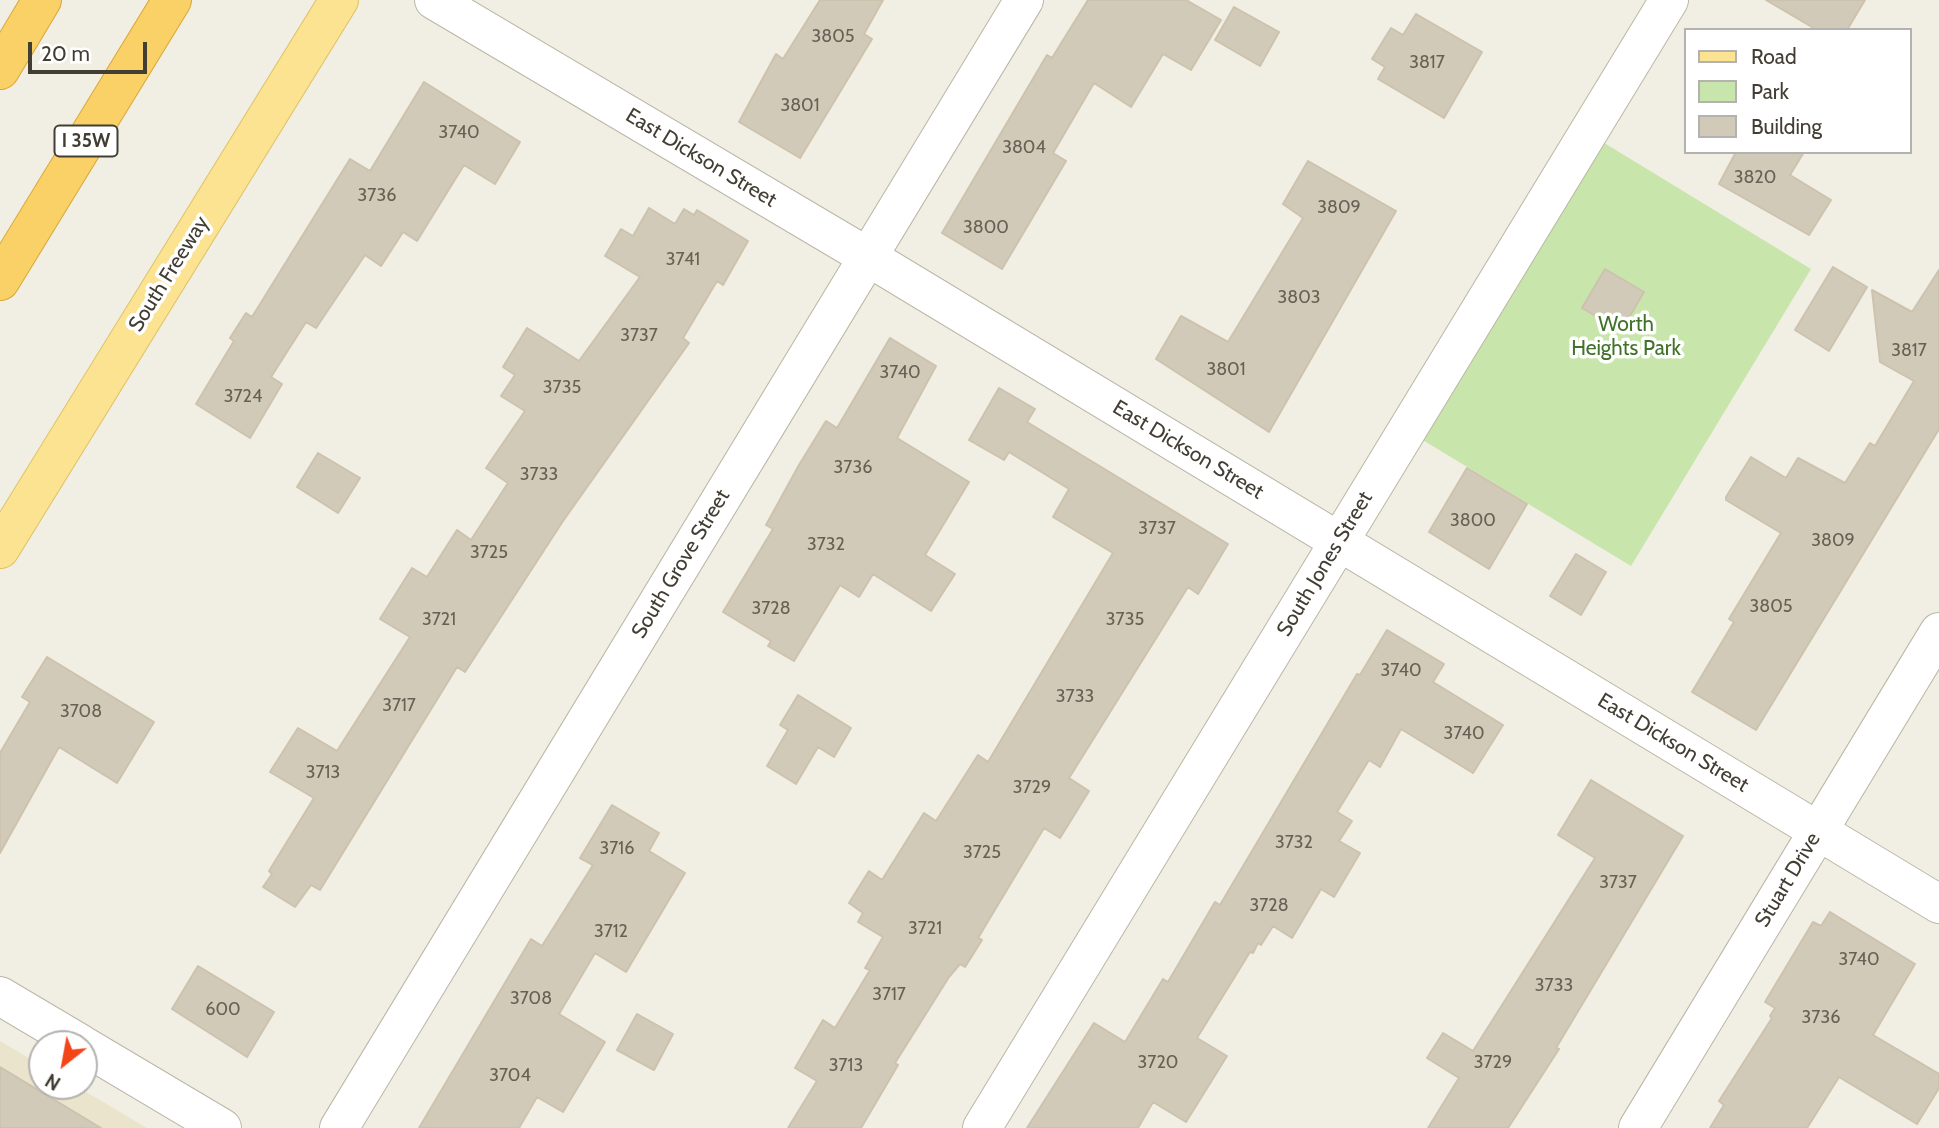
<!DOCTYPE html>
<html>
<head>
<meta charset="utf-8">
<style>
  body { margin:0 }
  #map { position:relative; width:1939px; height:1128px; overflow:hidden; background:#f1eee3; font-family:Cabin,sans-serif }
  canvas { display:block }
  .legend { position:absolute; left:1684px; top:28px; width:228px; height:126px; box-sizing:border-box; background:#fff; border:2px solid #b4b2ae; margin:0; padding:9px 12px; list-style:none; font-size:21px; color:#433e34 }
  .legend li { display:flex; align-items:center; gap:14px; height:35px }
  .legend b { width:35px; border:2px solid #b4b2ae }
  .north { position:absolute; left:28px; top:1030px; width:70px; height:70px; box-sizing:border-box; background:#fff; border:2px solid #b4b2ae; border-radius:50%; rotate:211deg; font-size:19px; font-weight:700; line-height:28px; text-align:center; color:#433e34 }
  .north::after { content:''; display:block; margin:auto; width:24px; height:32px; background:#f44518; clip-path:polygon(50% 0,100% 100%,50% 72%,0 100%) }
  .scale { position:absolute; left:28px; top:42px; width:119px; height:32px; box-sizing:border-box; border:4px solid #433e34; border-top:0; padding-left:9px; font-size:21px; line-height:24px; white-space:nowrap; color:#433e34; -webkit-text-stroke:5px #fff; paint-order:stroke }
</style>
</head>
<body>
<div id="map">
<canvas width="1939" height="1128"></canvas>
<ul class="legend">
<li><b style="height:9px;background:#fbe392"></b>Road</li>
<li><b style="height:19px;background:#c8e5ac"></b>Park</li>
<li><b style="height:19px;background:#d2cab9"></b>Building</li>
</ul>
<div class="north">N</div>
<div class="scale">20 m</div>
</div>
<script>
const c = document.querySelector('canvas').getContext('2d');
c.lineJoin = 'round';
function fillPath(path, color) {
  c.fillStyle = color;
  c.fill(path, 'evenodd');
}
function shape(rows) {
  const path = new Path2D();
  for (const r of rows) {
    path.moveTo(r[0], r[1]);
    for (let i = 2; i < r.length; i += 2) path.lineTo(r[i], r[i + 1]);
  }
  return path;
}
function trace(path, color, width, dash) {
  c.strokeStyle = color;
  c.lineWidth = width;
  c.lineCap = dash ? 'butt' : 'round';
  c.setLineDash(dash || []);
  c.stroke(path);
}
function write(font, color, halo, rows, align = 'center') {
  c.font = font + ' Cabin,sans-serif';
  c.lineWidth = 7;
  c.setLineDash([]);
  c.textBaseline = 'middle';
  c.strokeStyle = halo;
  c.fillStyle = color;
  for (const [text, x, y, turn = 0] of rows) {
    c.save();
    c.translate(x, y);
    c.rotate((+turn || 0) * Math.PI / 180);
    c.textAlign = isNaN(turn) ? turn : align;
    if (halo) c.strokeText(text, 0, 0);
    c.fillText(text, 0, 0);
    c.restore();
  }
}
const education = shape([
  [0,1041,42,1066,42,1086,76,1086,147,1128,0,1128]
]);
const green = shape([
  [1601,141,1811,269,1631,566,1421,439]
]);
const building = shape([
  [820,0,883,0,864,34,872,39,800,158,739,122,776,54,783,59,820,0],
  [1088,0,1186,0,1221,20,1191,70,1163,54,1131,107,1094,83,1053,153,1066,161,1002,269,942,233,1047,55,1052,58,1088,0],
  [1766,0,1865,0,1847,30,1817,30,1766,0],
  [1234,7,1279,32,1260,66,1215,40,1234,7],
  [1416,14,1482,52,1444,118,1378,79,1385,67,1372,59,1391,28,1403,35,1416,14],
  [424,82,520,142,495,184,464,165,417,241,403,232,381,266,365,255,316,328,306,322,271,377,282,384,250,438,196,404,234,341,230,338,246,313,252,317,350,159,370,171,424,82],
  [1736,152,1804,152,1790,175,1831,200,1809,235,1719,184,1736,152],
  [1308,161,1396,211,1269,432,1156,359,1181,316,1228,342,1303,218,1283,204,1308,161],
  [649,208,675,224,684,209,694,215,697,210,748,241,723,285,717,281,683,338,689,343,563,521,465,672,457,667,320,890,311,885,295,907,263,887,272,874,269,871,314,798,270,772,298,728,337,751,410,637,380,619,412,568,427,577,457,530,471,540,508,483,486,468,525,411,501,396,515,375,503,367,527,328,579,361,640,277,605,256,621,229,633,236,649,208],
  [1833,267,1867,287,1829,351,1795,330,1833,267],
  [1605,269,1644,292,1621,331,1582,308,1605,269],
  [1939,270,1939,429,1756,730,1692,692,1734,622,1729,619,1781,533,1726,500,1726,497,1751,457,1786,478,1798,458,1845,483,1870,443,1875,446,1914,381,1880,362,1872,290,1912,312,1939,270],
  [890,338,936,366,897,438,969,482,925,555,955,574,931,611,873,574,859,597,840,585,794,661,768,646,771,641,723,612,773,529,766,525,799,465,826,421,837,428,890,338],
  [999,388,1035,409,1027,422,1228,544,1198,594,1188,587,1069,778,1089,791,1060,838,1044,828,978,938,982,940,965,967,960,964,949,977,895,1063,898,1065,861,1128,788,1128,817,1081,795,1068,823,1020,835,1028,870,970,865,968,883,937,858,922,863,913,849,903,869,871,882,880,924,813,936,821,978,755,988,762,1113,553,1053,517,1069,489,1009,452,1004,460,969,440,999,388],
  [318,453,360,478,338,513,297,487,318,453],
  [1467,468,1527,504,1489,569,1429,532,1467,468],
  [1576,554,1606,572,1581,615,1550,596,1576,554],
  [1387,630,1444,664,1433,682,1503,725,1473,773,1401,729,1380,767,1369,760,1337,812,1352,821,1339,841,1360,853,1334,897,1321,889,1292,938,1273,926,1261,945,1258,943,1253,953,1250,952,1197,1038,1227,1056,1186,1122,1153,1102,1138,1128,1027,1128,1094,1023,1125,1042,1163,979,1168,982,1215,902,1220,905,1357,674,1360,675,1387,630],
  [47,657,154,722,117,783,59,747,0,853,0,753,30,702,22,697,47,657],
  [798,695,851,728,834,757,818,747,796,784,767,766,788,730,780,725,798,695],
  [1591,780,1683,836,1556,1048,1559,1049,1508,1128,1428,1128,1459,1078,1427,1058,1443,1033,1473,1051,1595,858,1558,835,1591,780],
  [612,805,659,833,649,851,685,873,626,972,595,953,559,1014,605,1042,563,1112,537,1097,519,1128,419,1128,531,939,542,946,593,865,580,858,612,805],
  [1830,912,1915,964,1873,1035,1939,1074,1939,1088,1917,1124,1839,1077,1807,1128,1710,1128,1724,1105,1719,1101,1772,1018,1770,1016,1775,1008,1765,1002,1813,922,1821,926,1830,912],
  [198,966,274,1012,247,1057,172,1009,198,966],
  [637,1014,673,1034,654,1070,617,1050,637,1014],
  [0,1067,101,1128,0,1128,0,1067]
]);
const minor = shape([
  [434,0,868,257,1939,904],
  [0,996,81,1044],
  [84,1046,222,1128],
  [339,1128,1024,0],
  [982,1128,1669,0],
  [1638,1128,1939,632]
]);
const major = shape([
  [0,549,339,0]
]);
const highway = shape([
  [0,70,42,0],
  [0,281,172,0]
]);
const numberNames = [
  ["3805",833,37],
  ["3817",1427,63],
  ["3801",800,106],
  ["3740",459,133],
  ["3804",1024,148],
  ["3820",1755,178],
  ["3736",377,196],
  ["3809",1339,208],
  ["3800",986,228],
  ["3741",683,260],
  ["3803",1299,298],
  ["3737",639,336],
  ["3817",1909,351],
  ["3801",1226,370],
  ["3740",900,373],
  ["3735",562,388],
  ["3724",243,397],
  ["3736",853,468],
  ["3733",539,475],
  ["3800",1473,521],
  ["3737",1157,529],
  ["3809",1833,541],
  ["3732",826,545],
  ["3725",489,553],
  ["3805",1771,607],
  ["3728",771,609],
  ["3721",439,620],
  ["3735",1125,620],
  ["3740",1401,671],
  ["3733",1075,697],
  ["3717",399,706],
  ["3708",81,712],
  ["3740",1464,734],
  ["3713",323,773],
  ["3729",1032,788],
  ["3732",1294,843],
  ["3716",617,849],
  ["3725",982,853],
  ["3737",1618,883],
  ["3728",1269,906],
  ["3721",925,929],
  ["3712",611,932],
  ["3740",1859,960],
  ["3733",1554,986],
  ["3717",889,995],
  ["3708",531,999],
  ["600",223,1010],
  ["3736",1821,1018],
  ["3720",1158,1063],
  ["3729",1493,1063],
  ["3713",846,1066],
  ["3704",510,1076]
];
const shields = [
  [86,141,63]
];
const shieldNames = [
  ["I 35W",86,141]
];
const streetNames = [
  ["East Dickson Street",701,158,31],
  ["South Freeway",169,274,-58],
  ["East Dickson Street",1188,450,31],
  ["South Grove Street",681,564,-59],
  ["South Jones Street",1325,564,-59],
  ["East Dickson Street",1673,743,31],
  ["Stuart Drive",1788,880,-59]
];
const parkNames = [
  ["Worth",1626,325],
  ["Heights Park",1626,349]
];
fillPath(education, '#eae4cd');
fillPath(green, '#c8e5ac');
fillPath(building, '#d2cab9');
trace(building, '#cdc2ad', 2);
trace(minor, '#bcb6a6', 40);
trace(major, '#dfc163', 40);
trace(highway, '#d8a636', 40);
trace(minor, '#fff', 38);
trace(major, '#fbe392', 38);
trace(highway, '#fad166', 38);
write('18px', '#676155', null, numberNames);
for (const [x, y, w] of shields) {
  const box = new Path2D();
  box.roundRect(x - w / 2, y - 15.5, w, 31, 5);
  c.fillStyle = '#fff';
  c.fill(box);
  trace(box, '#433e34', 2);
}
write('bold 19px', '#433e34', null, shieldNames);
write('21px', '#433e34', '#fff', streetNames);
write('21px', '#417229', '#fff', parkNames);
</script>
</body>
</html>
